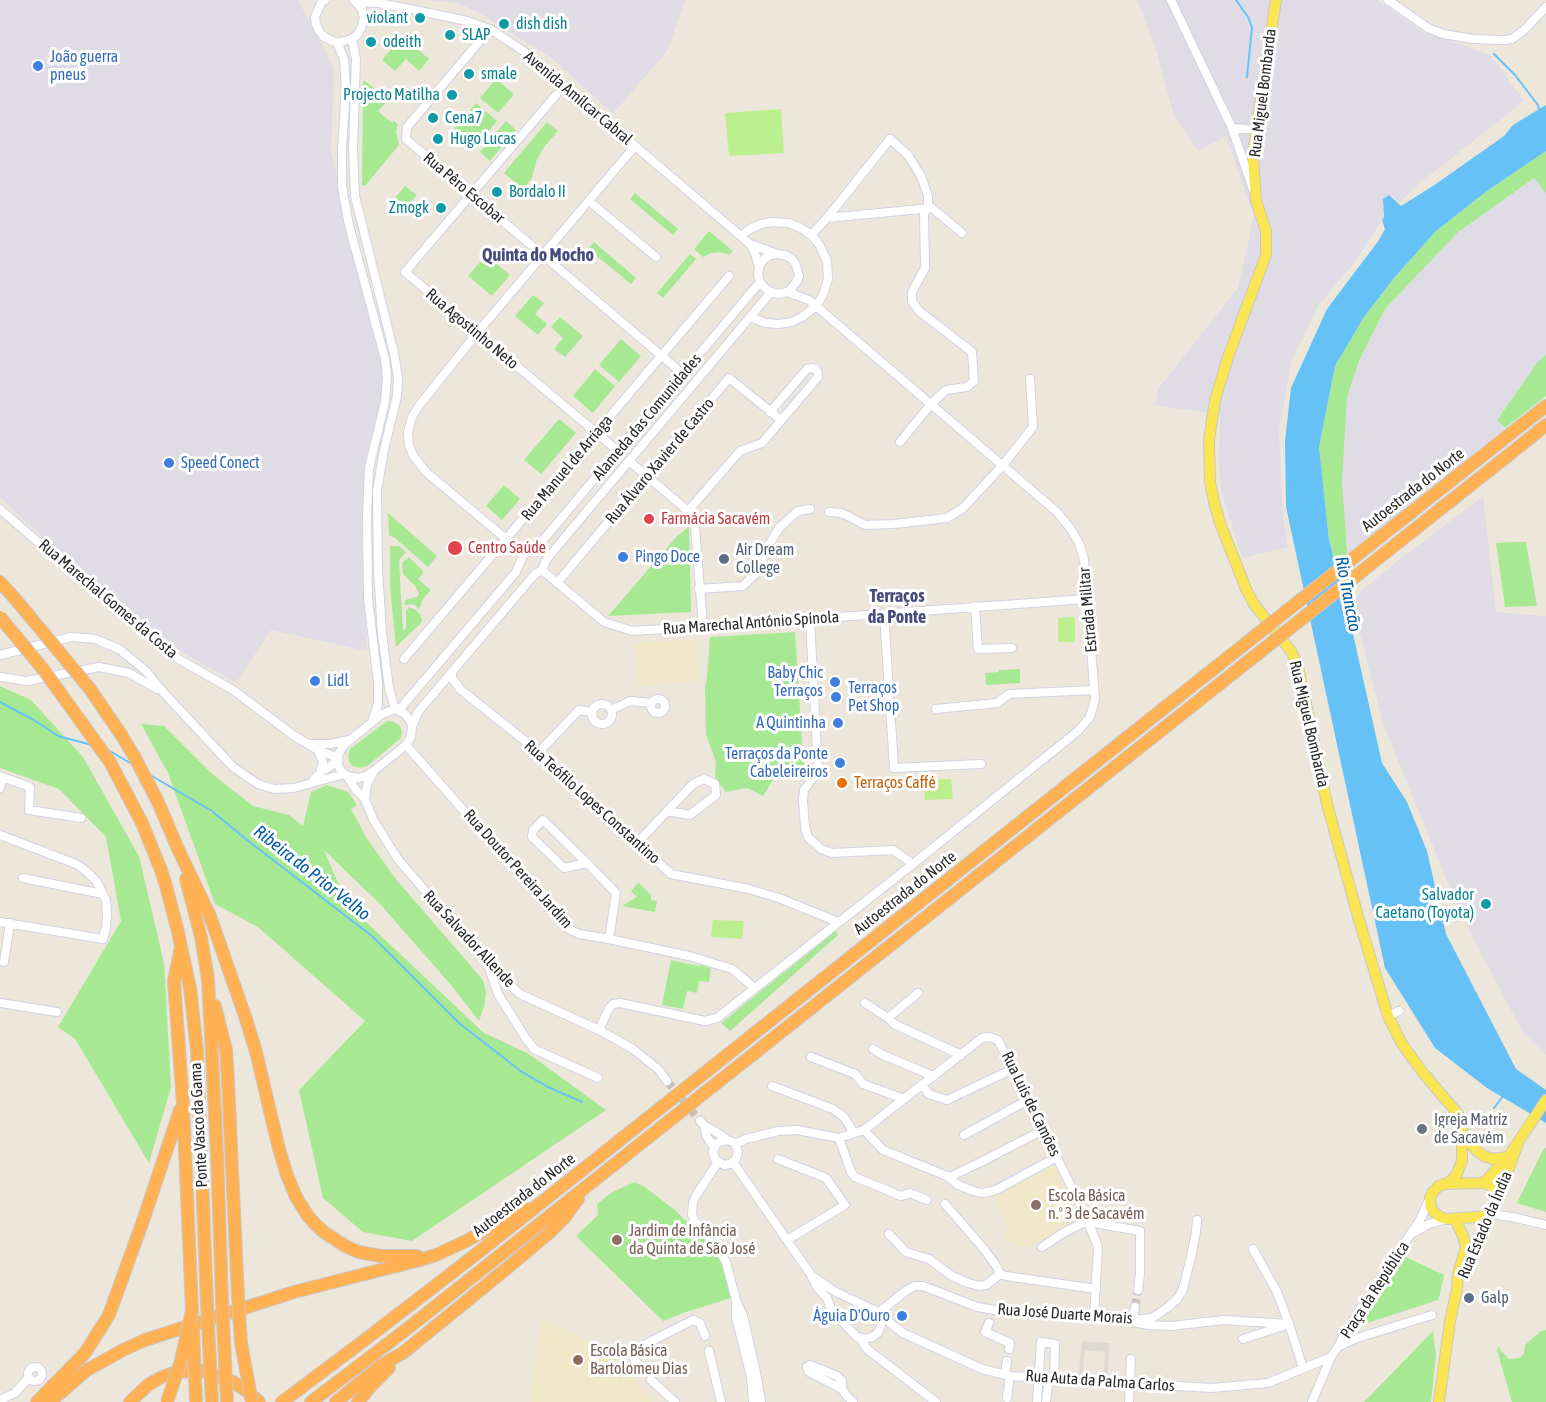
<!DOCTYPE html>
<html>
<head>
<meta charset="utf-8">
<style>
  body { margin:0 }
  canvas { display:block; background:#ede7db }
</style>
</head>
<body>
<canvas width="1546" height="1402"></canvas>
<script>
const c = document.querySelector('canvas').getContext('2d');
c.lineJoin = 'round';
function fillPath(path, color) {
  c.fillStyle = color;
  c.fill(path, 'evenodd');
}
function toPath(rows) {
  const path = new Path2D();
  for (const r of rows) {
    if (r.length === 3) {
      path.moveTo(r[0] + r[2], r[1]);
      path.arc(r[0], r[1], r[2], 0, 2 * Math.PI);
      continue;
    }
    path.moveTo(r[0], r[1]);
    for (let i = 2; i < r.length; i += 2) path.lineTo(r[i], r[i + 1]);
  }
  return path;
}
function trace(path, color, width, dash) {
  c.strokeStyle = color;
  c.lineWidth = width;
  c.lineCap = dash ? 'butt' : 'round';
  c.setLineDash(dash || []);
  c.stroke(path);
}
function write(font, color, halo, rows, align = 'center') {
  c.font = font + ' "Asap Condensed",sans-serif';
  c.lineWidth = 6;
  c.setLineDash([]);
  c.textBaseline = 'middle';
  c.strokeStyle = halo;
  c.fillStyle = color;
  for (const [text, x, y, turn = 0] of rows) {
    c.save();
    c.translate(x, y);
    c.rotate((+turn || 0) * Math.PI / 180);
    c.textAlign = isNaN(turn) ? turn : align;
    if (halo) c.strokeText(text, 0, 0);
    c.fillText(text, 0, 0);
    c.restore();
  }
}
fillPath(toPath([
  [0,0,298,0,334,68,331,152,380,352,383,398,366,455,362,549,367,651,271,630,236,683,158,638,56,551,0,497],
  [430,0,685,0,668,50,613,114,553,59,478,12,459,4],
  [1137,0,1378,0,1420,30,1490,55,1524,101,1420,183,1399,203,1389,195,1383,199,1383,217,1379,225,1353,264,1318,306,1291,362,1279,431,1283,515,1288,547,1242,558,1221,490,1219,463,1220,415,1155,405,1158,389,1238,288,1254,216,1226,136,1198,151,1174,116,1154,43],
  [1535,177,1546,193,1546,355,1537,363,1497,419,1505,428,1347,554,1342,482,1347,397,1359,361,1385,309,1457,233],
  [1483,496,1496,612,1546,616,1546,1055,1522,1031,1460,913,1384,726,1352,604,1361,591,1396,562]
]), '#e0dce5');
fillPath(toPath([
  [696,639,699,681,638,686,635,643],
  [1054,1165,1078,1214,1077,1222,1031,1246,1022,1247,1004,1239,1009,1227,993,1196],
  [541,1318,611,1351,644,1389,653,1402,530,1402]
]), '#f0e8c9');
fillPath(toPath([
  [402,36,429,59,419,71,406,59,395,71,382,60],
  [496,79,514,94,498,113,480,98],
  [363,81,365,81,388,100,378,111,392,123,394,121,398,124,396,131,399,145,365,186,362,185],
  [476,103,497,121,475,148,453,130],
  [506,121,516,130,490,161,480,152],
  [547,122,558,131,544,147,537,159,532,178,523,189,504,173],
  [1546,151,1546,193,1534,178,1457,233,1385,309,1359,361,1347,397,1342,482,1347,551,1347,554,1335,563,1329,540,1319,447,1335,366,1364,317,1394,278,1436,231,1487,191],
  [405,186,417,195,400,215,389,205],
  [635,193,678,229,673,235,630,199],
  [709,231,733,251,729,255,720,252,711,253,703,257,694,249],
  [594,242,636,278,631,284,588,249],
  [690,254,696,259,663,298,657,293],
  [486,255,510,275,492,296,468,276],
  [533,295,544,303,535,314,547,324,538,335,515,316],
  [560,317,583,336,565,357,554,349,563,338,551,327],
  [621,339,641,356,619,382,599,365],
  [1546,355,1546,396,1505,428,1497,420,1537,363],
  [595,369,615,386,593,413,573,396],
  [559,419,576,433,541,474,524,460],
  [504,485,520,499,502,520,486,506],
  [388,513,437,556,428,567,395,538,389,535],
  [689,527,691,612,608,616,678,535],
  [1511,542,1526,542,1537,606,1505,607,1496,543],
  [390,546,399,546,406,552,399,560,403,631,406,627,406,611,409,607,416,610,421,615,422,622,396,647,390,587],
  [409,557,424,572,418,579,431,590,423,599,419,609,414,604,405,605,405,600,417,597,419,593,415,586,403,574,402,563],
  [795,632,804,774,775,777,763,796,747,788,726,792,715,777,716,762,706,735,705,687,707,678,710,637],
  [1020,669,1020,683,986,685,985,673,999,672,999,670],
  [0,686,31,700,83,757,139,856,164,963,171,1087,149,1163,75,1039,58,1027,121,921,106,837,59,789,0,768],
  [387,721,394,722,400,726,402,732,401,738,367,766,360,768,353,766,350,763,348,756,350,749],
  [141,724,164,726,210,772,253,806,289,815,303,826,311,792,327,785,348,792,357,805,351,809,366,837,395,878,483,980,486,993,484,1007,479,1021,451,985,381,905,324,850,347,904,484,1033,529,1054,606,1110,412,1241,363,1232,323,1198,299,1090,365,1021,258,927,215,904,168,773],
  [638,883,639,883,651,895,651,900,657,901,655,912,622,906,637,897,631,891],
  [836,931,838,935,730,1031,721,1023],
  [671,960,698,966,702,965,711,969,709,982,699,981,697,993,687,991,683,1009,662,1005],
  [1544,1148,1546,1148,1546,1212,1517,1203],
  [634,1182,645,1187,676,1211,721,1257,731,1298,683,1313,663,1321,576,1236,598,1215,597,1204,611,1193],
  [1404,1256,1444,1275,1439,1298,1438,1300,1361,1325,1360,1323,1401,1257],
  [1546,1330,1546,1402,1512,1402,1497,1350,1499,1346,1500,1350,1509,1359,1520,1358,1524,1353,1525,1345,1541,1331],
  [1433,1331,1436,1355,1431,1402,1364,1402]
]), '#a7e893');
fillPath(toPath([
  [781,109,784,153,729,156,725,113],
  [1075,617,1075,642,1058,642,1058,618],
  [951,779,953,799,925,800,923,780],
  [713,920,744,921,742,939,711,937]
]), '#bcf08e');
fillPath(toPath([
  [1082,1341,1110,1343,1107,1382,1103,1382,1105,1352,1085,1350,1081,1380,1078,1380]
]), '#dddad2');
fillPath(toPath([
  [1546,105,1546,151,1487,191,1436,231,1394,278,1364,317,1335,366,1319,447,1329,540,1351,625,1382,763,1407,802,1427,851,1446,934,1516,1069,1546,1090,1546,1123,1487,1088,1435,1048,1385,968,1286,507,1285,441,1291,388,1327,309,1379,240,1385,229,1382,220,1384,217,1383,199,1389,195,1401,206,1433,186,1504,136,1513,125]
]), '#66c1f7');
trace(toPath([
  [1236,0,1248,17,1252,27,1247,77],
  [1494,54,1515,75,1538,105,1539,110],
  [0,702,34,720,58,736,92,745],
  [108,750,132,764],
  [150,775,212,811,247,840,372,936,459,1023,522,1072,548,1087,582,1102],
  [1494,1108,1503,1096]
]), '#66c1f7', 2);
trace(toPath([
  [667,1081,700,1121],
  [1135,1307,1138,1290]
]), '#c6c1b8', 8, [8, 4]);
const minor = toPath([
  [325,0,321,3,315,17,316,24,319,31,324,37,337,43,352,39,358,34,362,26,364,18,362,9,354,0],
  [1171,0,1232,128,1253,189],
  [1388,0,1428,28,1443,34,1473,39,1504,40,1512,39,1524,30,1546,7],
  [357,2,379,3,415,10,467,21,490,29,525,52,750,244,755,253,759,267],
  [490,29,407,127,406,139,683,374],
  [352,39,356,59,353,149,355,196,394,353,398,378,397,396,384,450,377,491,378,570,382,633,389,688,395,709],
  [337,43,344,59,346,89,342,150,342,186,344,198,349,225,385,359,387,376,385,402,369,468,367,516,368,598,378,683,378,704,372,722],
  [556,95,405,272,618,451],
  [1232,128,1256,130],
  [589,201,656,257],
  [827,218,932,208,962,233],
  [811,235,827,218,890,139,908,155,921,176,928,196,928,204,924,215,925,268,912,292,912,301,919,311,972,352,974,381,967,387,946,390,931,404,900,442],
  [741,236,748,230,761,224,772,222,789,223,801,228,811,235,819,244,827,261,828,279,823,295,816,306,802,317,792,322,779,324,765,323,751,317],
  [750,244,777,254,785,255,792,259,796,265,799,276,797,281,791,289,787,292,779,294,771,292,765,288,760,282,758,275,759,267,763,260,770,255,777,254],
  [629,461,688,511,695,527,703,626],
  [0,509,62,563,175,657,233,690,293,735,318,750,338,758],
  [688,511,740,451,762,443,818,377,818,373,816,369,812,368,807,369,770,412],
  [829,512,842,513,865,525,894,524,947,518,963,508,1003,465,1033,427,1030,379],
  [524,554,426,472,414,457,409,446,408,432,412,417,418,407,477,333,635,146],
  [542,570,604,622,633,631,810,619,1087,599],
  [557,583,729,378,781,420],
  [699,589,743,586,758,571,768,546,780,527,798,511,810,509],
  [975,606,978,649,1012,648],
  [884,614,894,768,981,764],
  [810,619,818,771,804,790,803,800,805,827,808,837,821,849,832,853,893,850,913,864],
  [0,655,71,637,95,639,119,649,146,671,163,692,233,767,258,784,274,789,294,788,344,774],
  [404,659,729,276],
  [452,672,452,678,461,690,539,752,671,874,749,889,779,898,838,922],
  [0,677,27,681,99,667,129,673,157,689],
  [658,706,7],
  [602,714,10],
  [936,709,997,703,1009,694,1094,690],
  [399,710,516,572,524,554,538,546,760,282],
  [611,710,630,701,652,703],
  [412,727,418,712,529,581,535,574,542,570,545,562,550,555,771,292],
  [310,744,330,744,349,740],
  [406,745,567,928,579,934,609,939,689,956,732,969,750,984,753,989],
  [318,750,323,762,320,773],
  [539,752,579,710,592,712],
  [0,776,2,777,0,788],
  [347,776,358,778,366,776,375,770,406,745,411,737,412,727,411,722,405,714,395,709,382,714,344,745,339,753,338,758,338,765,341,771,347,776,356,790,365,799,373,819,397,858,489,966,520,994,599,1030,633,1049,659,1070,667,1081],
  [2,777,30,787,29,810,81,818],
  [311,783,320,773,338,761],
  [365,799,367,784,374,771],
  [0,835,76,864,85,870,97,882,106,900,107,916,106,927,103,939,0,922],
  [637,843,693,784,704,779,715,784,716,795,690,815,667,811],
  [587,863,564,868,532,837,533,830,543,820,587,863,616,893,609,939],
  [23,878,103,894],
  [4,962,10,923],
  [489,967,498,994,525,1037,534,1049,598,1078],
  [0,1003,57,1012],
  [865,1003,888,1018,894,1024,961,1055],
  [1388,1016,1399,1011],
  [888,1018,918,993],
  [599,1030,609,1008,613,1004,620,1003,705,1021,717,1018,913,864,1078,731,1090,717,1095,699,1084,560,1079,543,1070,528,1057,512,816,306,809,300,787,292],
  [873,1049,883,1055,933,1076],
  [811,1057,855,1074,863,1084,904,1099],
  [922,1085,929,1094,947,1100,1013,1069],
  [772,1086,833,1109,844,1117,854,1133],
  [700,1121,705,1126,718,1133,727,1140,733,1142,737,1148,738,1152,736,1159,730,1164,724,1165,715,1159,713,1152,717,1143,727,1140],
  [705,1126,706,1135,714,1148],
  [864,1130,883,1150,947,1176,958,1185,976,1192,983,1193,996,1190,1057,1157],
  [964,1135,1028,1100],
  [839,1138,851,1172,855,1177,901,1196,910,1193,927,1200],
  [735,1144,746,1139,778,1131,797,1130,839,1138,864,1130,982,1038,990,1037,998,1040,1085,1214,1098,1247,1094,1316],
  [778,1159,826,1178,845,1205,787,1240],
  [718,1162,697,1194,693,1202,692,1215,697,1224,718,1247,726,1262,736,1300,743,1316,757,1378,761,1402],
  [733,1162,811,1275,817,1287,827,1298,832,1311,857,1337,866,1339,872,1337,878,1333,881,1326,881,1320,876,1311,834,1291,811,1275],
  [947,1176,950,1177,981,1162,1043,1130],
  [945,1204,984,1249,997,1267,1000,1274],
  [1490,1214,1512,1217,1546,1225],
  [1413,1233,1429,1224,1447,1219],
  [889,1234,906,1252,929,1259,952,1276,968,1283,979,1286,986,1285,1000,1274,1006,1276,1096,1289],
  [1042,1247,1063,1233,1083,1223,1089,1222,1140,1231,1140,1273,1138,1290],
  [1253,1249,1277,1292,1289,1324,1303,1368],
  [736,1304,736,1317,751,1377,753,1402],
  [878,1313,907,1290,915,1286,923,1286,977,1307,1011,1313,1094,1316,1131,1320,1152,1318,1167,1308,1178,1298,1183,1289,1191,1257,1196,1232,1197,1220],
  [880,1315,903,1333,982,1369,1010,1376,1211,1388,1268,1383,1331,1357,1338,1347,1342,1339,1361,1308,1420,1220,1430,1198],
  [1133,1320,1135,1307],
  [1134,1322,1148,1325,1171,1326,1223,1320,1289,1324],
  [989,1323,985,1332,1010,1343,1009,1349],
  [860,1338,867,1349,936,1402],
  [1243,1339,1283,1326],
  [1338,1347,1357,1338,1432,1315],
  [709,1351,721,1402],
  [35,1374,7],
  [641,1369,633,1357,635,1352,640,1347,693,1320,700,1323,705,1336],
  [1005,1375,1007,1361],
  [651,1380,675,1402],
  [842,1389,842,1381,837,1376,810,1365,807,1367,809,1372,842,1389,846,1395,853,1402],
  [1007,1398,1010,1376],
  [0,1400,15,1393,29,1377],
  [1037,1402,1041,1342,1055,1344,1054,1379],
  [1046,1402,1049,1378],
  [1129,1402,1131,1359],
  [1312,1402,1331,1357]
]);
const major = toPath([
  [1276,0,1256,130,1253,158,1256,200,1266,231,1266,255,1228,357,1215,400,1209,440,1210,481,1214,502,1220,523,1246,589,1254,604,1291,651,1298,666,1327,804,1359,920,1388,1016,1402,1044,1424,1074,1458,1114,1462,1123,1462,1161,1456,1176,1448,1183],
  [1463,1134,1476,1150,1484,1156,1493,1159,1508,1157],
  [1484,1183,1510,1154,1546,1100],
  [1489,1216,1447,1219,1440,1217,1435,1213,1431,1208,1430,1198,1432,1193,1439,1186,1444,1184,1484,1183,1488,1184,1495,1190,1497,1200],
  [1466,1269,1489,1216,1495,1207,1518,1143],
  [1439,1402,1450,1321,1457,1289,1458,1274,1466,1247,1463,1236,1455,1219]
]);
const highway = toPath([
  [1510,434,1546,406],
  [1520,446,1546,425],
  [0,582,17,601],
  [178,849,210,916,246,1019,256,1052,279,1149,287,1175,296,1197,308,1216,315,1224,325,1233,347,1247,359,1252,381,1256,417,1256],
  [186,879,201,937,208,979,217,1153,222,1301],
  [166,886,178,932,181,947,174,981,183,1103,192,1310],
  [182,951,190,988,197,1050,207,1305],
  [215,1006,226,1050,228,1082,238,1296],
  [37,1402,85,1353,109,1315,144,1218,180,1110],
  [50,1402,87,1370,123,1350,145,1340,294,1292,420,1260,436,1255,468,1240,525,1208],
  [130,1402,148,1385,160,1378,173,1373,189,1371,203,1371,233,1382,247,1391,259,1402],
  [282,1402,366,1339,479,1252,1231,655],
  [311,1402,407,1329,1241,667],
  [336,1402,382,1365,404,1352,506,1269,549,1233,565,1217,578,1199],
  [358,1402,371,1386,389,1368]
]);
trace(minor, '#d0d2e4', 10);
trace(major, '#c8c8c8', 12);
trace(highway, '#c8c8c8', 14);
trace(minor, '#fff', 8);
trace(major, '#fae553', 10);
trace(highway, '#ffb154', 12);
const highwayBridge = toPath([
  [17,601,90,689,122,736,134,756,158,802,178,849],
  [0,617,43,669,110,762,142,823,161,870,166,886],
  [1231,655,1510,434],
  [1241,667,1520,446],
  [238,1296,241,1343,252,1402],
  [222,1301,227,1402],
  [207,1305,212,1402],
  [193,1329,196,1402],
  [167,1402,181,1361,192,1310]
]);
trace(highwayBridge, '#c8c8c8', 14, []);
trace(highwayBridge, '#ffb154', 12);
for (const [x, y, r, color] of [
  [420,18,6,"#0f9aa8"],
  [504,24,6,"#0f9aa8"],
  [450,35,6,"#0f9aa8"],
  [371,42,6,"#0f9aa8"],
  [38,66,6,"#3f7fe0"],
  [469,74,6,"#0f9aa8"],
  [452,95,6,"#0f9aa8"],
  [433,118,6,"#0f9aa8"],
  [438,139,6,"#0f9aa8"],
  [497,192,6,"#0f9aa8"],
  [441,208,6,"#0f9aa8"],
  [169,463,6,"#3f7fe0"],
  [649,519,6,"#e0444e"],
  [455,548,8,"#e0444e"],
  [623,557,6,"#3f7fe0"],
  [724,559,6,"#5c6f8a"],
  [315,681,6,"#3f7fe0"],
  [835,682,6,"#3f7fe0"],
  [836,697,6,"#3f7fe0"],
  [838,723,6,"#3f7fe0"],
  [840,763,6,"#3f7fe0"],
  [842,783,6,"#e8710a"],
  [1486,904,6,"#0f9aa8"],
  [1422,1129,6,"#6b7280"],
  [1036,1205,6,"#8d6e63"],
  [617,1240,6,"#8d6e63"],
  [1469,1298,6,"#5c6f8a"],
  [902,1316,6,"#3f7fe0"],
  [578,1360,6,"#8d6e63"]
]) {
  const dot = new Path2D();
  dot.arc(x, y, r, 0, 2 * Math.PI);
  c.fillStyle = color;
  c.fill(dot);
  trace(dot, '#fff', 2);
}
write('16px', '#0d838f', '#fff', [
  ["violant",408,18,"right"],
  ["dish dish",516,24],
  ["SLAP",462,35],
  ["odeith",383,42],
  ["smale",481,74],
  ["Projecto Matilha",440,95,"right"],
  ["Cena7",445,118],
  ["Hugo Lucas",450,139],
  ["Bordalo II",509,192],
  ["Zmogk",429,208,"right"],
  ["Salvador",1474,895,"right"],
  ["Caetano (Toyota)",1474,913,"right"]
], 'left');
write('16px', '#366cbe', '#fff', [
  ["João guerra",50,57],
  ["pneus",50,75],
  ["Speed Conect",181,463],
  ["Pingo Doce",635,557],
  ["Baby Chic",823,673,"right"],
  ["Terraços",823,691,"right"],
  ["Lidl",327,681],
  ["Terraços",848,688],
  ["Pet Shop",848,706],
  ["A Quintinha",826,723,"right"],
  ["Terraços da Ponte",828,754,"right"],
  ["Cabeleireiros",828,772,"right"],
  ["Águia D'Ouro",890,1316,"right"]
], 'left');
write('16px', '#2a2a2a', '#fff', [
  ["Rua Miguel Bombarda",1263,93,-83],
  ["Avenida Amílcar Cabral",578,98,40],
  ["Rua Pêro Escobar",464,188,40],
  ["Rua Agostinho Neto",472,329,40],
  ["Alameda das Comunidades",647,417,-50],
  ["Rua Álvaro Xavier de Castro",660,461,-50],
  ["Rua Manuel de Arriaga",567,468,-50],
  ["Autoestrada do Norte",1413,490,-38],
  ["Rua Marechal Gomes da Costa",108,599,40],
  ["Estrada Militar",1088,610,-95],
  ["Rua Marechal António Spínola",751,623,-4],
  ["Rua Miguel Bombarda",1309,724,77],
  ["Rua Teófilo Lopes Constantino",592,802,42],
  ["Rua Doutor Pereira Jardim",518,869,48],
  ["Autoestrada do Norte",905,893,-38],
  ["Rua Salvador Allende",469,939,47],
  ["Rua Luís de Camões",1031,1104,64],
  ["Ponte Vasco da Gama",199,1125,-93],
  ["Autoestrada do Norte",524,1195,-38],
  ["Rua Estado da Índia",1485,1225,-67],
  ["Praça da República",1375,1290,-57],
  ["Rua José Duarte Morais",1065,1314,4],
  ["Rua Auta da Palma Carlos",1100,1381,4]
]);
write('16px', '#be3a42', '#fff', [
  ["Farmácia Sacavém",661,519],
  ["Centro Saúde",468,548]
], 'left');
write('16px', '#4e5e75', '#fff', [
  ["Air Dream",736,550],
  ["College",736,568],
  ["Galp",1481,1298]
], 'left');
write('16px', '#c56008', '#fff', [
  ["Terraços Caffé",854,783]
], 'left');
write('16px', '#5b616d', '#fff', [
  ["Igreja Matriz",1434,1120],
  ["de Sacavém",1434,1138]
], 'left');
write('16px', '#785e54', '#fff', [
  ["Escola Básica",1048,1196],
  ["n.º 3 de Sacavém",1048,1214],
  ["Jardim de Infância",629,1231],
  ["da Quinta de São José",629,1249],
  ["Escola Básica",590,1351],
  ["Bartolomeu Dias",590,1369]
], 'left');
write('bold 18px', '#474b7e', '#fff', [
  ["Quinta do Mocho",538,255],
  ["Terraços",897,596],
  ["da Ponte",897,617]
]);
write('italic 18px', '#045ca4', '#fff', [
  ["Rio Trancão",1348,594,79],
  ["Ribeira do Prior Velho",312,873,38]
]);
</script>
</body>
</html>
